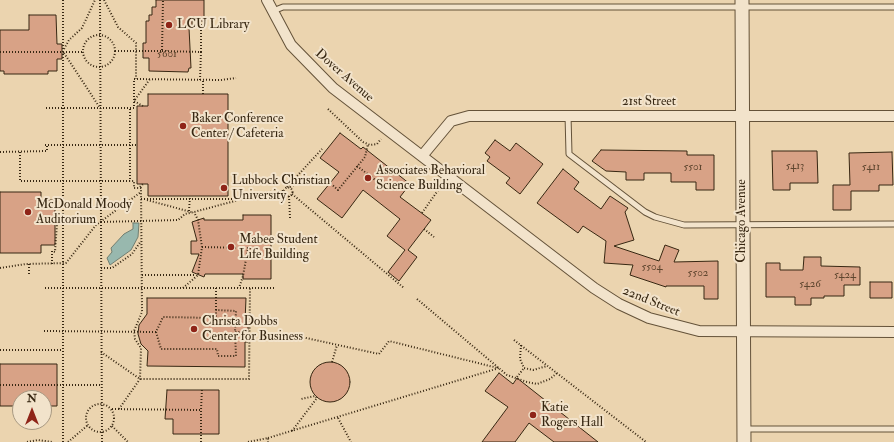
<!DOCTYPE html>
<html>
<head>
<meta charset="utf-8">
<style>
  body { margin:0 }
  #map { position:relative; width:894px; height:442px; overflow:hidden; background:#ebd4af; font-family:"IM FELL Double Pica",serif }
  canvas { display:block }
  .north { position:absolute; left:12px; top:390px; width:40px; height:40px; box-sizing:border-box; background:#f2e3cb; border:1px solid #a79881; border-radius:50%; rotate:0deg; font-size:11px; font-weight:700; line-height:16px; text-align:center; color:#372712 }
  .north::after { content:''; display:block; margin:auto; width:14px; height:18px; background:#8f2418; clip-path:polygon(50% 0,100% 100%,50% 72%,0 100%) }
</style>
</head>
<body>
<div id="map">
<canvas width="894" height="442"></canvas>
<div class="north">N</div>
</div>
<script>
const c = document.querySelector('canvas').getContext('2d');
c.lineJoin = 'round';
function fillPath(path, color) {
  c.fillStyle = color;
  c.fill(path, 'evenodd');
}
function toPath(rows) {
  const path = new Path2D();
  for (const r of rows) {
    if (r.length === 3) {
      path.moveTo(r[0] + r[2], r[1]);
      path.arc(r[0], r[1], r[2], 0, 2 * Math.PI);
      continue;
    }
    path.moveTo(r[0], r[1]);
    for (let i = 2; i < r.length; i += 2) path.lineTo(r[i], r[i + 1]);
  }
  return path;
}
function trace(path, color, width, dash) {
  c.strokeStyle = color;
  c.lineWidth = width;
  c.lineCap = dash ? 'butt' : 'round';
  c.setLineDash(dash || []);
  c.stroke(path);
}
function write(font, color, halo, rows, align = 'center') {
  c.font = font + ' "IM FELL Double Pica",serif';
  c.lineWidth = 4;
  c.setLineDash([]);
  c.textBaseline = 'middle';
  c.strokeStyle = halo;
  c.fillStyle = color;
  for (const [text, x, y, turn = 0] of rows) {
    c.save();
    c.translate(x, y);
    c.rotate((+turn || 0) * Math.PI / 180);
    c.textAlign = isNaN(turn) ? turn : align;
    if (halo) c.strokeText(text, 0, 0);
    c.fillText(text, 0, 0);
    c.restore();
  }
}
const water = toPath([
  [133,223,139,223,138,237,131,250,110,265,107,258,112,252,111,248,124,234,133,229,133,223]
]);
fillPath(water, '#98b8ae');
trace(water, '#717e70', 1);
const building = toPath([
  [156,0,204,0,204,21,192,21,192,28,189,28,191,68,189,68,188,72,149,71,149,58,143,58,143,43,146,43,146,21,149,21,149,15,152,15,152,7,156,7,156,0],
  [29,15,56,15,57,44,62,44,62,59,57,59,57,71,48,71,48,74,4,74,4,71,0,71,0,30,29,30,29,15],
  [148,94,228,94,228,196,148,196,148,184,137,184,137,106,148,106,148,94],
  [340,133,361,149,363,147,410,184,400,197,431,220,408,250,417,257,399,281,388,272,405,250,387,236,400,219,363,190,342,218,317,199,339,172,320,158,340,133],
  [495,140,510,151,516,143,543,164,520,194,506,183,510,178,487,161,490,157,485,153,495,140],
  [601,150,687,151,687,155,714,155,714,190,696,190,696,182,671,182,671,173,644,173,644,180,626,180,626,172,606,171,592,161,601,150],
  [772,151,817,151,818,183,790,183,790,190,773,190,772,151],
  [892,152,893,185,879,185,879,191,851,191,851,210,833,210,833,185,850,185,849,153,892,152],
  [563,169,579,182,574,189,601,209,610,196,628,208,625,212,634,240,614,246,659,261,665,245,679,250,674,262,718,261,718,299,704,299,704,286,666,286,666,287,630,275,633,265,604,263,606,241,583,226,578,233,537,203,563,169],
  [0,192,41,192,41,200,55,200,55,245,41,245,41,253,0,253,0,192],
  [243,215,271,215,271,279,243,279,243,274,205,274,204,277,192,272,199,254,191,254,191,241,197,241,192,222,204,218,204,220,243,220,243,215],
  [804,257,821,257,821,266,860,267,860,285,844,285,844,296,824,296,824,298,811,298,811,305,795,305,795,297,766,297,766,263,780,263,780,270,803,270,804,257],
  [870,282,892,282,892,298,870,298,870,282],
  [147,298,246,298,245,322,248,322,248,342,245,342,245,367,147,366,148,351,141,344,138,334,139,325,147,314,147,298],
  [330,382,20],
  [0,364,57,364,57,406,44,406,44,398,20,398,20,406,0,406,0,364],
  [499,373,513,384,517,378,598,442,554,442,529,423,515,442,482,442,508,407,485,391,499,373],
  [167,390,219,390,219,434,173,434,173,419,165,419,167,390]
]);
fillPath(building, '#d8a286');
trace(building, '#372712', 1);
const service = toPath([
  [273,11,283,7,894,7],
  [568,115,569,154,645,212,655,217,684,225,894,224],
  [745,429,894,429]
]);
const minor = toPath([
  [267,0,291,45,333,88,594,288,619,304,649,318,699,331,894,332],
  [422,156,451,121,469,116,894,116]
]);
const tertiary = toPath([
  [742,0,744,442]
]);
trace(service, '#645239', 7);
trace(minor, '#645239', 12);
trace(tertiary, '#645239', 15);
trace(toPath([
  [100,0,102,442],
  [104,0,118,27,136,43,136,79],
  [99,51,16],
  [64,49,69,40,82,28,95,0],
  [115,51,162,51,163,0],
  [162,51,201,52,201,24],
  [0,52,83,52],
  [64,53,100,108],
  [200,80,201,52],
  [203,94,203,80],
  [143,106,134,101,150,79],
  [46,108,134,108,134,79,221,80,236,78],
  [328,109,363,142,370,145,377,144,381,139],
  [45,145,130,145,130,109],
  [0,152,47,151,47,145],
  [20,152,20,181,130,181,130,145,137,145],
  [357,166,378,182],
  [140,187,143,184],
  [287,187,322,149],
  [290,187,294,185,329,182,338,190,365,157,368,144],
  [288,192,4.5],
  [292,194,404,288],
  [289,196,290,218],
  [141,199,236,199],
  [147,200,191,212],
  [189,211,190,196],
  [422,213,441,186],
  [101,222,178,220,185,214,194,212,268,192,283,191],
  [55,224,63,223],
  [424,229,434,237],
  [202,247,248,248,243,276,239,288],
  [29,264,29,276],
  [52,264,52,251,55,252,57,224],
  [0,268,26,264,66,263,96,225,141,192],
  [101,268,112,268,132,254,141,241],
  [142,275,196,275],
  [45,288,275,288],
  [183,288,198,275,202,247,198,220,194,212],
  [216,288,216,310],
  [417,299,507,375,527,382,537,384,550,379,557,373],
  [44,331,156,332,163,317,216,318,216,310,236,311,235,332,250,332],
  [156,332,161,349,217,349,218,356,236,356,235,332],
  [297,336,379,354,389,341,498,368],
  [514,340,646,442],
  [521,345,520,359,524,368,533,370,547,366],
  [0,350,63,350],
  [101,352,140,379,249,379,250,288],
  [332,362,337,345],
  [517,377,524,368],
  [0,385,102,385],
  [100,418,14],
  [112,409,201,410,202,388],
  [119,409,140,379,141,348,135,339,134,331,142,312,141,188,134,188,134,181,130,181],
  [338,418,351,442],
  [112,426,128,442],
  [292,431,317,398,315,396,301,399],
  [268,438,499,368],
  [27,442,38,440,52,442],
  [63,442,63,0],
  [68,442,88,425],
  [201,442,201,410],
  [248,442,268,438,268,442]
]), '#372712', 2, [1, 2]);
trace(service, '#f2e3cb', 5);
trace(minor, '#f2e3cb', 10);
trace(tertiary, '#f2e3cb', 13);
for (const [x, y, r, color] of [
  [169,25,4,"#8f2418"],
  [183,126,4,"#8f2418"],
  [368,178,4,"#8f2418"],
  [224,188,4,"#8f2418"],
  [28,212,4,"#8f2418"],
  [231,247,4,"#8f2418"],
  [194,329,4,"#8f2418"],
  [533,415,4,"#8f2418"]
]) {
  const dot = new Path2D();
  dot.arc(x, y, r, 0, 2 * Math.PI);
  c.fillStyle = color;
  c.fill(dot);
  trace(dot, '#f2e3cb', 1.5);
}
write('11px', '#5f462f', null, [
  ["5601",167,55],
  ["5413",795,167],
  ["5501",693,168],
  ["5411",871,168],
  ["5504",652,268],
  ["5502",698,274],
  ["5424",845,276],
  ["5426",810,285]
]);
write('13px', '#372712', '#f2e3cb', [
  ["LCU Library",177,25],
  ["Baker Conference",191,119],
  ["Center / Cafeteria",191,134],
  ["Associates Behavioral",376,171],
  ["Science Building",376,186],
  ["Lubbock Christian",232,181],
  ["University",232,196],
  ["McDonald Moody",36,205],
  ["Auditorium",36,220],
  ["Mabee Student",239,240],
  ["Life Building",239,255],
  ["Christa Dobbs",202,322],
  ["Center for Business",202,337],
  ["Katie",541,408],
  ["Rogers Hall",541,423]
], 'left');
write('13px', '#372712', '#f2e3cb', [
  ["Dover Avenue",344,76,41],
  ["21st Street",649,102],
  ["Chicago Avenue",742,221,-90],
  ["22nd Street",651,302,22]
]);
</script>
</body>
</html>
